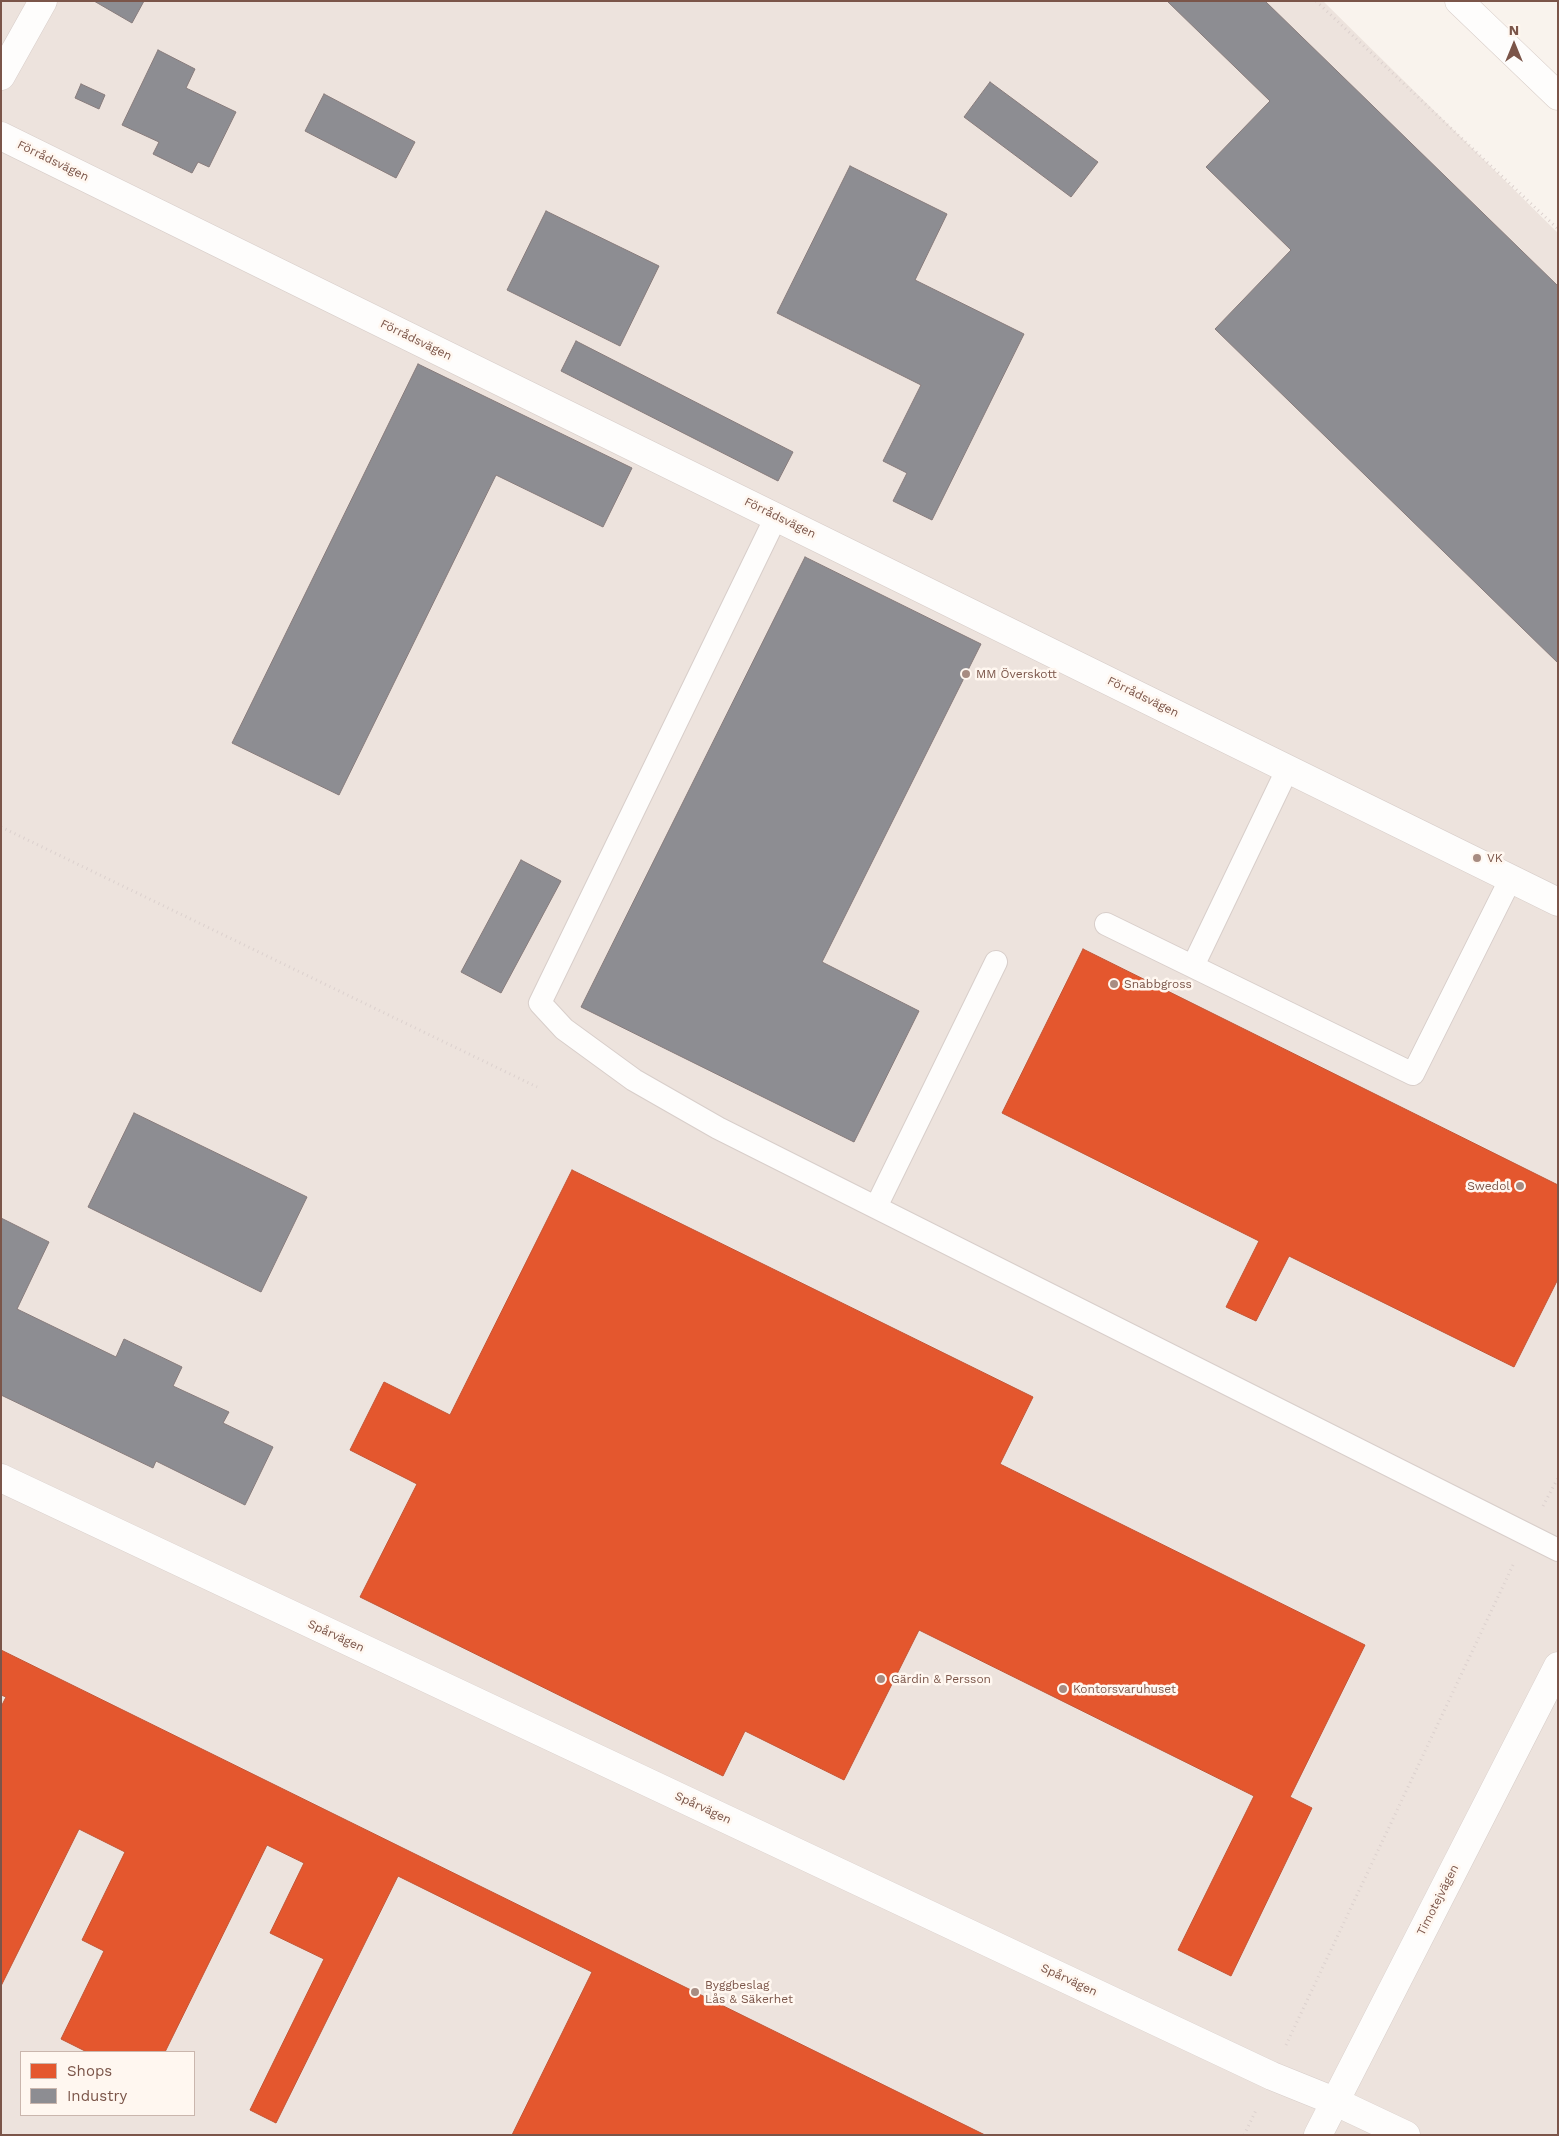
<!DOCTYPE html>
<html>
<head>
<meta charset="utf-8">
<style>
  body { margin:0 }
  #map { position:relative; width:1559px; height:2136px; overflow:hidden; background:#f9f3ed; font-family:"Work Sans",sans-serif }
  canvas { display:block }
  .frame { position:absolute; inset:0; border:2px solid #7b5549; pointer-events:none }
  .legend { position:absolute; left:20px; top:2051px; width:175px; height:65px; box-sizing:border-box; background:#fff7f0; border:1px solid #cab6ad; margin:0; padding:6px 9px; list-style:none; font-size:15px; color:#7b5549 }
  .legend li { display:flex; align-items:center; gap:10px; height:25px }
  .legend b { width:25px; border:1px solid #cab6ad }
  .north { position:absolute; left:1489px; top:20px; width:50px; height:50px; -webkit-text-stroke:4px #fff7f0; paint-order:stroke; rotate:0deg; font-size:14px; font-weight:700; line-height:20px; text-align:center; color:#7b5549 }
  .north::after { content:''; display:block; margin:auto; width:18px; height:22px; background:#7b5549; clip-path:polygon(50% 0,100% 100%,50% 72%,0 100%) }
</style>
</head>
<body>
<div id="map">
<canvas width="1559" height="2136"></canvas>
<div class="frame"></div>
<ul class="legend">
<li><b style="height:14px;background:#e4572e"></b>Shops</li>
<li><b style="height:14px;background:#8d8d92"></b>Industry</li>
</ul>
<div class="north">N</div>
</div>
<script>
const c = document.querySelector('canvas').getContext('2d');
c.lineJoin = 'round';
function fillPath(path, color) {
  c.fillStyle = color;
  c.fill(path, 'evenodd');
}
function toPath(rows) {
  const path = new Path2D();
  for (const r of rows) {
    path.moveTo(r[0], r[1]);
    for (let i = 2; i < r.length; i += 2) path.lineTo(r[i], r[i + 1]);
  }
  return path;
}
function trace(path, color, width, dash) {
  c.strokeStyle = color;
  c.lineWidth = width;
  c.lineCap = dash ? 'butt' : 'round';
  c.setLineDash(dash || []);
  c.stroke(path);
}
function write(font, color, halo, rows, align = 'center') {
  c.font = font + ' "Work Sans",sans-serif';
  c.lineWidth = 5;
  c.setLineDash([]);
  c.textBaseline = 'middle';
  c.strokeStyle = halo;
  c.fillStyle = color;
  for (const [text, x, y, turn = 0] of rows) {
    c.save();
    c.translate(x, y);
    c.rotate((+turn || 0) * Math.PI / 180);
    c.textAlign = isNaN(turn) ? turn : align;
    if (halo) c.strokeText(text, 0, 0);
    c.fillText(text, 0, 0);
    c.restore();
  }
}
fillPath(toPath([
  [1,1,1323,1,1558,233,1558,2135,1,2135],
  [21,2052,194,2052,194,2115,21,2115]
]), '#ede3dd');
const shops = toPath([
  [1083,949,1558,1185,1558,1279,1514,1367,1289,1256,1256,1321,1226,1307,1259,1241,1002,1113,1083,949],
  [572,1170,1033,1397,1000,1464,1365,1645,1290,1797,1312,1808,1231,1976,1178,1950,1254,1796,919,1630,844,1780,745,1731,723,1776,360,1597,417,1484,350,1450,384,1382,450,1415,572,1170],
  [1,1650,695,1992,985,2135,512,2135,592,1972,398,1876,276,2123,250,2110,324,1959,270,1933,304,1863,267,1845,165,2052,87,2052,61,2039,104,1951,82,1940,125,1852,79,1829,1,1986,1,1707,6,1697,1,1695,1,1650]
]);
fillPath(shops, '#e4572e');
trace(shops, '#c45636', 1);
const industry = toPath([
  [94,1,144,1,132,23,94,1],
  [1167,1,1265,1,1558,286,1558,663,1215,329,1291,250,1206,167,1270,101,1167,1],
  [158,50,195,69,186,88,236,112,209,167,198,162,192,173,153,154,159,142,122,125,158,50],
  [990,82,1098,162,1071,197,964,117,990,82],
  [81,84,105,95,99,109,75,98,81,84],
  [324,94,415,142,396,178,305,131,324,94],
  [850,166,947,214,915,280,1024,334,932,520,893,501,907,473,883,461,921,385,777,313,850,166],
  [546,211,659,266,620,346,507,290,546,211],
  [576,341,793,452,778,481,561,371,576,341],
  [418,364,632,468,603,527,496,475,339,795,232,743,418,364],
  [805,557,981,644,822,962,919,1011,854,1142,581,1007,805,557],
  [521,860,561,881,501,993,461,972,521,860],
  [134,1113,307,1197,261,1292,88,1207,134,1113],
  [1,1218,49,1242,17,1309,116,1357,124,1339,182,1367,173,1386,229,1412,223,1423,273,1447,245,1505,156,1461,153,1468,1,1395,1,1218]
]);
fillPath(industry, '#8d8d92');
trace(industry, '#887c7c', 1);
const service = toPath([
  [776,517,540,1003,564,1029,634,1080,718,1128,1558,1550],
  [1106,924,1413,1074,1511,878],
  [1193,966,1288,768],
  [876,1207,996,962]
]);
const minor = toPath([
  [1,76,43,1],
  [1,136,1558,902],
  [1,1478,1272,2076,1334,2101,1406,2135]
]);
const tertiary = toPath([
  [1318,2135,1558,1666]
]);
const secondary = toPath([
  [1459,1,1558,96]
]);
trace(service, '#d8ceca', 24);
trace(minor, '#d8ceca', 29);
trace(tertiary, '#d8ceca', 29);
trace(secondary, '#d9cec9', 29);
trace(toPath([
  [1316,1,1558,229],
  [1,827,537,1087],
  [1543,1506,1558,1478],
  [1286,2045,1514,1563],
  [1244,2135,1257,2108]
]), '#dcd1ce', 3, [1, 4]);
trace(service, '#fefdfc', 22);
trace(minor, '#fefdfc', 28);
trace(tertiary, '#fefdfc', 28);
trace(secondary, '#fefdfc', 28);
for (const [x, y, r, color] of [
  [966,674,5,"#a78c82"],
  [1477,858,5,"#a78c82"],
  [1114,984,5,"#a78c82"],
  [1520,1186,5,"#a78c82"],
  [881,1679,5,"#a78c82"],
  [1063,1689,5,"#a78c82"],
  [695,1992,5,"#a78c82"]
]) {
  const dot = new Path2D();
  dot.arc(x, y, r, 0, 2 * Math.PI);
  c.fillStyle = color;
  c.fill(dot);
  trace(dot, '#fff7f0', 2);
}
write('12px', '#7b5549', '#fff7f0', [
  ["Förrådsvägen",53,161,26],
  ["Förrådsvägen",416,340,26],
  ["Förrådsvägen",780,518,26],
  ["Förrådsvägen",1143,697,26],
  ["Spårvägen",336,1636,25],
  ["Spårvägen",703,1808,25],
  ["Timotejvägen",1438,1900,-63],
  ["Spårvägen",1069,1980,25]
]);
write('12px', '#7b5549', '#fff7f0', [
  ["MM Överskott",976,674],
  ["VK",1487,858],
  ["Snabbgross",1124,984],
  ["Swedol",1510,1186,"right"],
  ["Gärdin & Persson",891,1679],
  ["Kontorsvaruhuset",1073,1689],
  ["Byggbeslag",705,1985],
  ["Lås & Säkerhet",705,1999]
], 'left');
</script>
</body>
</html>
